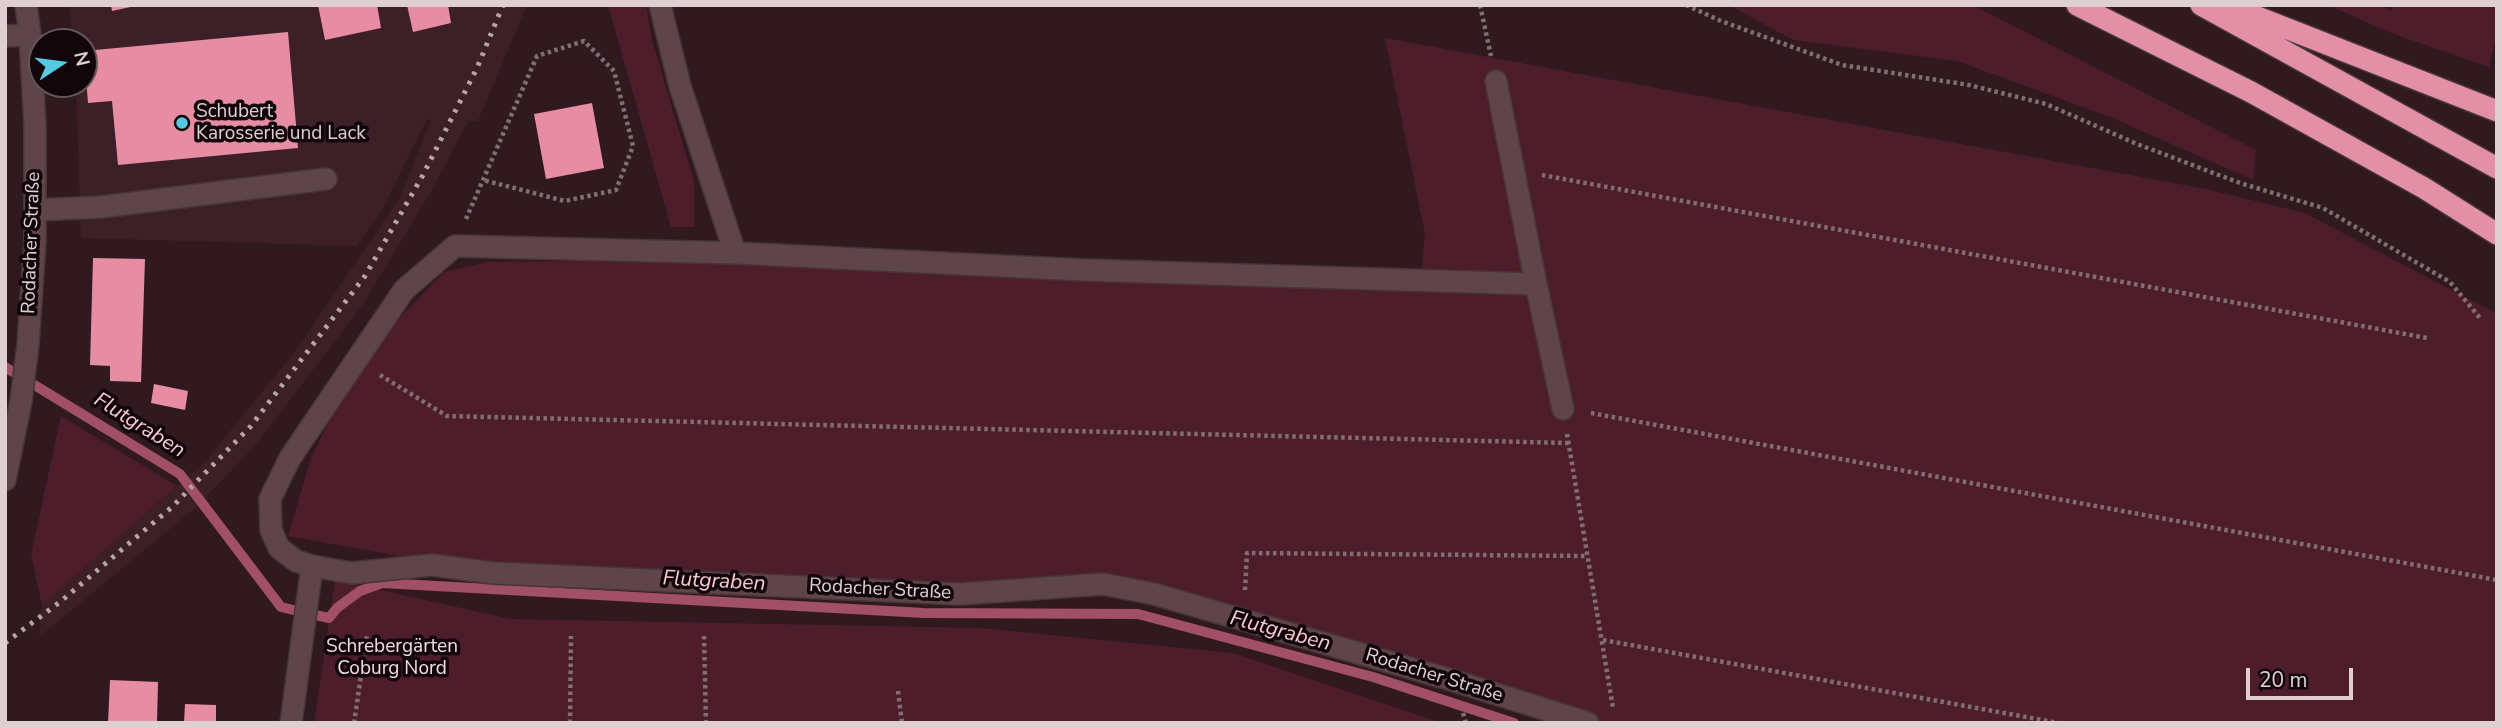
<!DOCTYPE html>
<html>
<head>
<meta charset="utf-8">
<style>
  body { margin:0 }
  #map { position:relative; width:2502px; height:728px; overflow:hidden; background:#30191f; font-family:"Nunito Sans",sans-serif }
  canvas { display:block }
  .frame { position:absolute; inset:0; border:7px solid #e0cfd2; pointer-events:none }
  .north { position:absolute; left:28px; top:28px; width:70px; height:70px; box-sizing:border-box; background:#11070a; border:2px solid #64575a; border-radius:50%; rotate:77deg; font-size:19px; font-weight:700; line-height:28px; text-align:center; color:#e0cfd2 }
  .north::after { content:''; display:block; margin:auto; width:24px; height:32px; background:#56c9e1; clip-path:polygon(50% 0,100% 100%,50% 72%,0 100%) }
  .scale { position:absolute; left:2246px; top:668px; width:107px; height:32px; box-sizing:border-box; border:4px solid #e0cfd2; border-top:0; padding-left:9px; font-size:21px; line-height:24px; white-space:nowrap; color:#e0cfd2; -webkit-text-stroke:5px #11070a; paint-order:stroke }
</style>
</head>
<body>
<div id="map">
<canvas width="2502" height="728"></canvas>
<div class="frame"></div>
<div class="north">N</div>
<div class="scale">20 m</div>
</div>
<script>
const c = document.querySelector('canvas').getContext('2d');
c.lineJoin = 'round';
function fillPath(path, color) {
  c.fillStyle = color;
  c.fill(path, 'evenodd');
}
function toPath(rows) {
  const path = new Path2D();
  for (const r of rows) {
    path.moveTo(r[0], r[1]);
    for (let i = 2; i < r.length; i += 2) path.lineTo(r[i], r[i + 1]);
  }
  return path;
}
function trace(path, color, width, dash) {
  c.strokeStyle = color;
  c.lineWidth = width;
  c.lineCap = dash ? 'butt' : 'round';
  c.setLineDash(dash || []);
  c.stroke(path);
}
function write(font, color, halo, rows, align = 'center') {
  c.font = font + ' "Nunito Sans",sans-serif';
  c.lineWidth = 7;
  c.setLineDash([]);
  c.textBaseline = 'middle';
  c.strokeStyle = halo;
  c.fillStyle = color;
  for (const [text, x, y, turn = 0] of rows) {
    c.save();
    c.translate(x, y);
    c.rotate((+turn || 0) * Math.PI / 180);
    c.textAlign = isNaN(turn) ? turn : align;
    if (halo) c.strokeText(text, 0, 0);
    c.fillText(text, 0, 0);
    c.restore();
  }
}
fillPath(toPath([
  [69,5,527,5,478,121,468,121,431,192,362,306,254,447,193,510,39,637,42,605,205,462,296,350,399,199,431,120,427,119,382,210,357,246,81,238,76,84,84,84,84,42,73,42]
]), '#3d2027');
fillPath(toPath([
  [608,5,646,5,652,40,694,182,694,227,671,227],
  [1729,5,1973,5,2256,150,2253,180,2110,117,1957,61,1793,40],
  [2328,5,2379,5,2392,11,2394,5,2497,5,2497,32,2489,67,2391,33],
  [1385,38,2206,189,2305,213,2497,314,2497,723,1588,723,1154,594,960,594,493,573,288,536,311,458,358,361,444,272,488,262,737,260,1420,286,1425,234],
  [61,416,177,486,42,605,31,555],
  [335,580,511,619,981,628,1233,653,1442,723,314,723]
]), '#4e1d2c');
trace(toPath([
  [5,367,180,474,281,607,306,613,329,618,337,608,360,591,382,583,924,613,1138,614,1373,677,1514,723]
]), '#a25068', 10);
fillPath(toPath([
  [111,5,135,5,135,6,112,11],
  [318,5,377,5,381,28,325,40],
  [407,5,448,5,451,23,413,32],
  [288,32,298,148,118,165,112,101,88,103,84,51],
  [592,103,604,168,546,179,534,114],
  [93,258,145,259,141,382,110,381,110,366,90,365],
  [154,384,188,391,185,410,151,403],
  [110,680,158,682,157,723,108,723],
  [185,704,216,705,216,723,184,723]
]), '#e68da4');
const minor = toPath([
  [660,5,680,86,735,253],
  [5,36,30,35],
  [1496,81,1536,284],
  [35,210,101,207,326,179],
  [5,480,21,401,28,345,35,241,35,126,30,35,26,5],
  [312,566,296,561,279,548,271,530,270,499,290,458,404,290,455,246,735,253,1083,270,1536,284,1563,409],
  [291,723,312,566,352,573,432,565,493,573,960,594,1103,584,1154,594,1455,681,1588,723]
]);
const highway = toPath([
  [2077,5,2251,92,2424,188,2497,234],
  [2201,5,2497,168],
  [2227,5,2497,111]
]);
trace(minor, '#473539', 24);
trace(highway, '#473539', 24);
trace(toPath([
  [1480,5,1491,56],
  [1686,5,1721,21,1842,65,1969,85,2046,104,2137,144,2240,183,2323,208,2450,282,2480,318],
  [1542,175,2427,338],
  [466,219,483,180,537,56,584,41,614,71,633,146,616,190,565,201,483,180],
  [380,375,447,416,1569,443],
  [1591,413,2497,580],
  [1567,434,1613,708],
  [1245,590,1247,553,1587,556],
  [704,636,706,723],
  [1603,640,2059,723],
  [898,691,902,723],
  [1463,713,1466,723],
  [354,723,367,635],
  [570,723,571,636]
]), '#826e72', 4.5, [3.5, 3.5]);
trace(minor, '#5f444a', 21);
trace(highway, '#e38fa5', 21);
trace(toPath([
  [5,643,60,602,172,507,251,426,365,276,423,175,477,68,503,5]
]), '#b7a5a8', 5, [3.5, 7]);
for (const [x, y, r, color] of [
  [182,123,7,"#56c9e1"]
]) {
  const dot = new Path2D();
  dot.arc(x, y, r, 0, 2 * Math.PI);
  c.fillStyle = color;
  c.fill(dot);
  trace(dot, '#11070a', 2.5);
}
write('19px', '#e0cfd2', '#11070a', [
  ["Schubert",196,112],
  ["Karosserie und Lack",196,134]
], 'left');
write('19px', '#e0cfd2', '#11070a', [
  ["Rodacher Straße",32,243,-88],
  ["Rodacher Straße",880,590,3],
  ["Rodacher Straße",1434,676,17]
]);
write('19px', '#f3dbe0', '#11070a', [
  ["Schrebergärten",392,647],
  ["Coburg Nord",392,669]
]);
write('italic 21px', '#f9c9d4', '#11070a', [
  ["Flutgraben",139,426,32],
  ["Flutgraben",714,582,3],
  ["Flutgraben",1280,632,15]
]);
</script>
</body>
</html>
